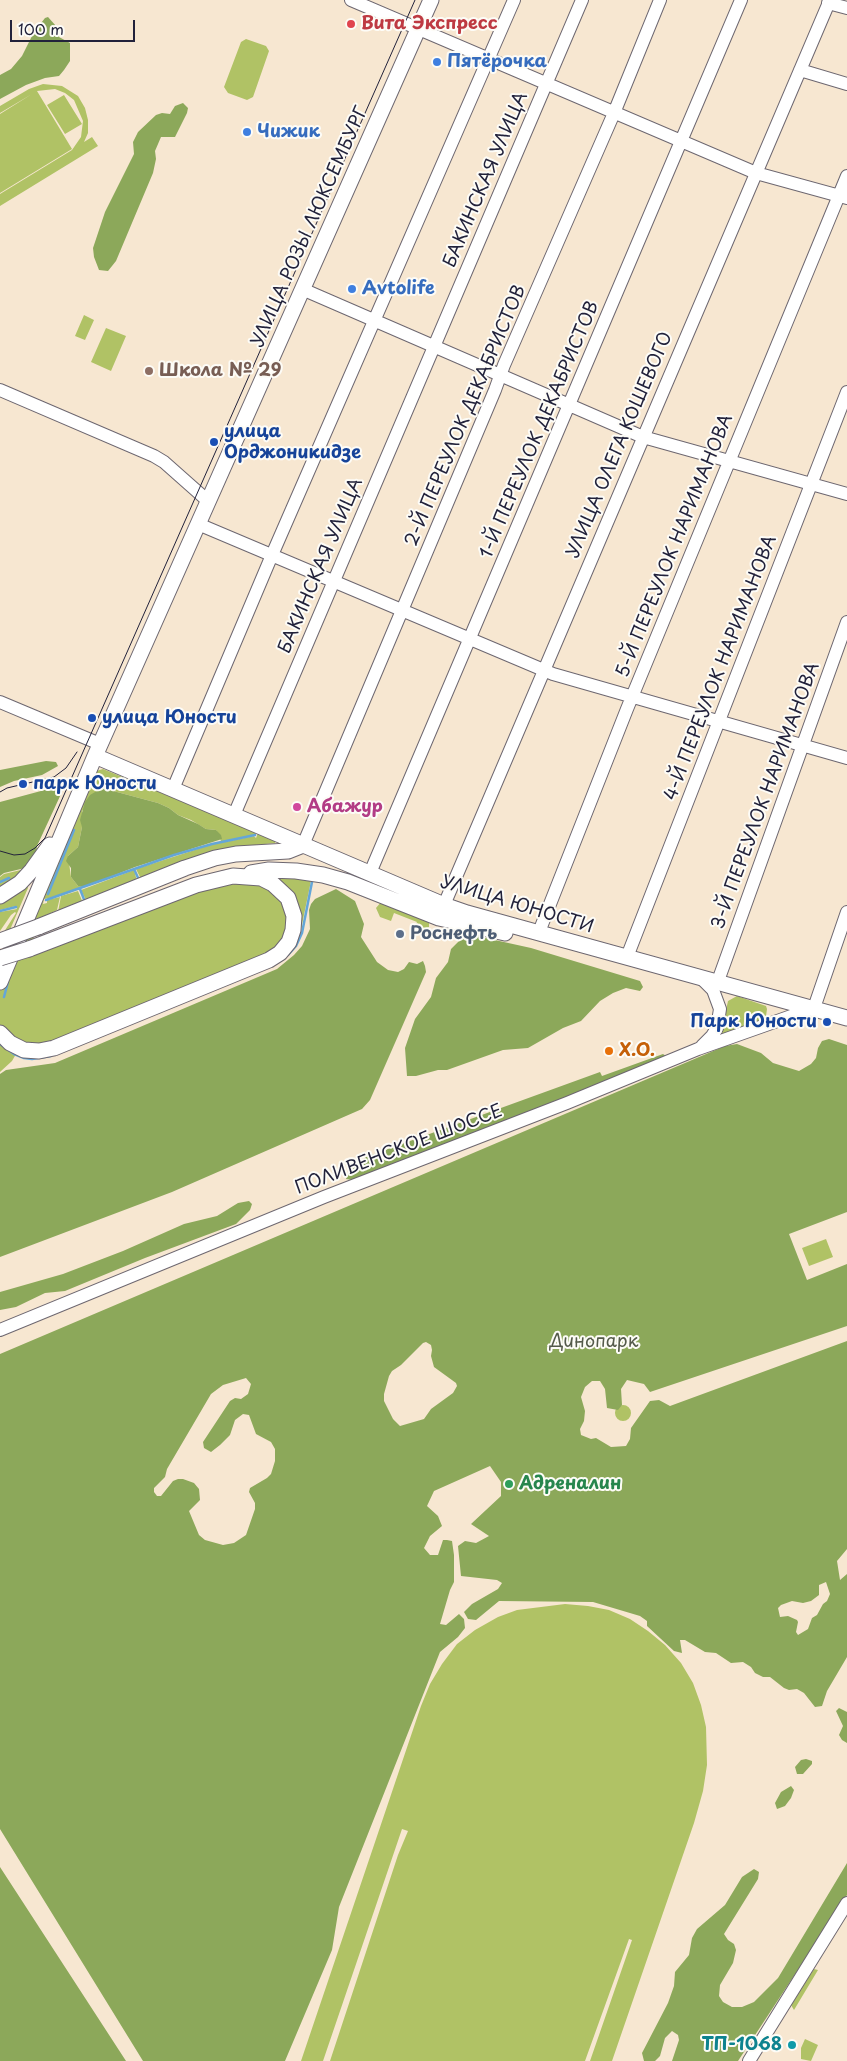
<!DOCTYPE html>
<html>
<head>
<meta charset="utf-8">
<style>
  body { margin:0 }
  #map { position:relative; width:847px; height:2061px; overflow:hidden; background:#f7e7d1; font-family:"Playpen Sans",sans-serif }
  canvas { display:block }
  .scale { position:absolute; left:10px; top:20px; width:125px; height:22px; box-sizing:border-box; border:2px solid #22223b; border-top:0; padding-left:6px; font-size:15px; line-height:18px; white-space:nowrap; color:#22223b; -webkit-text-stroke:4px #fdfcf7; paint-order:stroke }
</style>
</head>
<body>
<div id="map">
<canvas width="847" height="2061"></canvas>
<div class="scale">100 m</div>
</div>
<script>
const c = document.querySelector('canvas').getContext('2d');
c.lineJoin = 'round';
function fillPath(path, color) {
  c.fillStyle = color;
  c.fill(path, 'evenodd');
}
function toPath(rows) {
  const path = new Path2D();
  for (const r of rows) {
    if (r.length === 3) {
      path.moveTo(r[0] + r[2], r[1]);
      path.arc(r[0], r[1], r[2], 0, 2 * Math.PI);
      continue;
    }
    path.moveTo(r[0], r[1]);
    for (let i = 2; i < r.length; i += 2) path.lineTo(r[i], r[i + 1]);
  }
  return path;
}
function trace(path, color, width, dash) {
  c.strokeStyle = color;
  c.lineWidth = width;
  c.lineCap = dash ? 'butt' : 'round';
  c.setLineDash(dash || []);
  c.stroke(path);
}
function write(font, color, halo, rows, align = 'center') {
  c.font = font + ' "Playpen Sans",sans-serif';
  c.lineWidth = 4;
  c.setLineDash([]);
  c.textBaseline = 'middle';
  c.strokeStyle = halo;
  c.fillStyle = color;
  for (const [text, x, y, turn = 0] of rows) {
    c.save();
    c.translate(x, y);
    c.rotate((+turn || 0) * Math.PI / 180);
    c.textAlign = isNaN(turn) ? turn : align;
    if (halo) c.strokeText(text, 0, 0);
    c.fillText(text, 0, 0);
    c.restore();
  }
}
fillPath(toPath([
  [246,39,266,46,269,51,253,97,247,100,228,93,224,87,241,42],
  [43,84,62,86,78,96,85,108,88,120,88,133,84,142,92,137,98,146,0,206,0,194,72,150,81,137,83,121,74,100,65,93,55,89,37,91,72,149,0,193,0,114,32,94,0,113,0,106,29,89],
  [64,95,82,124,65,134,47,105],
  [84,315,94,320,85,340,75,336],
  [106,328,126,336,111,371,91,362],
  [103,769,256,832,255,835,219,842,221,841,216,830,206,829,191,820,178,815,169,808,158,803,102,788,82,811,82,827,78,847,68,856,71,877,78,886,87,886,60,896,44,899,43,904,47,903,47,900,60,897,57,910,43,917,24,959,197,892,244,882,261,884,283,899,289,929,276,950,53,1043,32,1047,3,1031,0,1025,0,991,96,771],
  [258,833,276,840,275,843,236,847,141,879,136,869,210,845,254,836,256,838],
  [25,869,0,890,0,883,9,879,0,882,0,877,4,874],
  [134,870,137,881,87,902,81,890],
  [274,874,300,876,310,878,311,881,299,939,293,949,282,959,263,969,58,1053,34,1057,16,1054,12,1061,0,1072,0,1039,18,1052,27,1054,48,1053,269,963,281,956,291,945,297,934,298,909,292,894,282,883,274,879],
  [27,885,28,888,9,932,2,935,16,913,15,912,11,915,0,931,0,912,17,909,16,906,0,910,0,901],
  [78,891,83,903,58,912,61,896],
  [381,902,427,920,429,923,429,927,420,934,413,931,417,922,394,913,391,921,380,917,376,908],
  [737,996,766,1006,767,1009,766,1016,753,1024,720,1037,728,1001],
  [826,1239,833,1257,809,1266,802,1248],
  [623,1413,8],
  [565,1604,588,1606,609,1610,630,1619,648,1631,665,1645,681,1663,693,1683,701,1705,706,1727,707,1765,703,1791,694,1823,612,2061,590,2061,632,1940,629,1939,585,2061,330,2061,398,1855,408,1831,402,1829,323,2061,301,2061,421,1706,430,1684,442,1664,457,1644,475,1630,498,1617,517,1610],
  [814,1969,818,1970,794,2010,791,2005],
  [805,2039,818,2045,811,2061,801,2059,801,2048]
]), '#b0c265');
fillPath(toPath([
  [48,17,56,26,59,37,70,43,70,61,64,70,59,76,45,78,26,85,0,99,0,75,11,69,22,56,34,32,45,18],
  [183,103,188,108,187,113,175,137,161,137,155,151,156,159,153,173,116,261,108,271,99,270,94,257,93,248,105,212,134,154,133,142,138,132,156,115,162,113,170,114,175,106],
  [46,761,56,762,58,766,42,775,14,781,0,787,0,770],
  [52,788,61,794,37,846,36,855,25,868,4,873,0,876,0,802],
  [102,788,158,803,169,808,178,815,198,824,206,829,216,830,221,835,222,839,135,867,87,886,78,886,71,877,71,868,66,861,68,856,78,847,82,827,80,820,85,802,90,795],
  [336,889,355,901,364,924,361,937,377,962,388,970,398,972,404,969,409,962,417,964,423,961,425,966,426,972,370,1100,362,1109,172,1192,0,1257,0,1074,6,1070,55,1063,277,969,294,955,302,946,310,929,309,910,311,904,315,899],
  [472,935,531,948,640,981,643,987,640,991,626,988,613,993,600,1001,581,1021,563,1028,528,1048,503,1050,447,1070,438,1070,416,1076,407,1076,405,1048,415,1019,431,997,436,978,448,962,451,949,464,936],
  [829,1039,847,1045,847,1212,789,1234,807,1280,847,1264,847,1326,650,1392,644,1384,627,1380,621,1389,622,1405,618,1410,607,1408,605,1389,600,1381,592,1381,585,1387,581,1397,585,1411,584,1421,580,1429,581,1435,591,1439,596,1438,611,1447,626,1446,630,1439,631,1428,650,1401,659,1400,670,1406,847,1341,847,1549,837,1561,840,1580,847,1574,847,1657,827,1691,822,1706,815,1707,804,1693,797,1689,789,1690,784,1688,770,1677,763,1677,755,1673,751,1667,743,1662,731,1663,716,1653,705,1652,685,1640,680,1640,682,1653,674,1651,647,1626,647,1621,640,1616,593,1602,499,1601,476,1620,468,1619,464,1612,472,1604,498,1589,502,1583,497,1580,461,1576,458,1546,465,1541,476,1543,489,1536,471,1524,501,1496,501,1482,490,1466,434,1491,427,1506,438,1516,442,1526,430,1536,424,1548,430,1555,438,1555,443,1540,447,1540,452,1541,454,1555,454,1582,450,1590,440,1624,446,1625,459,1614,464,1619,465,1628,458,1637,440,1652,339,1907,332,1950,285,2061,143,2061,0,1829,0,1354,725,1046,737,1044,761,1053,773,1063,799,1071,811,1064,816,1058,818,1048,822,1041],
  [426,1342,431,1345,432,1350,431,1356,434,1367,456,1383,457,1386,453,1393,431,1409,424,1419,400,1426,393,1419,384,1401,384,1394,389,1376,392,1371,401,1365,423,1343],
  [246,1378,251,1384,248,1394,241,1399,235,1398,230,1401,203,1442,204,1448,211,1452,220,1445,230,1435,235,1420,243,1414,249,1415,256,1434,271,1442,275,1449,275,1461,271,1474,267,1478,250,1488,249,1492,255,1503,255,1509,246,1535,234,1543,223,1545,205,1540,199,1535,189,1511,200,1500,199,1489,194,1483,183,1479,178,1479,173,1481,161,1496,157,1496,154,1492,154,1488,165,1477,167,1469,211,1394,223,1385],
  [826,1582,830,1594,827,1601,823,1604,817,1615,812,1618,808,1629,798,1635,796,1632,798,1622,797,1620,788,1616,780,1617,778,1608,781,1605,792,1601,803,1603,811,1601,819,1595,819,1585],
  [663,1054,666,1056,665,1059,353,1180,346,1179,348,1173,366,1157,600,1072,602,1076],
  [249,1201,252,1204,250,1210,236,1224,145,1258,65,1291,45,1293,16,1307,0,1310,0,1292,63,1274,123,1251,184,1224,217,1216,238,1203],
  [839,1708,847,1712,847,1743,842,1740,839,1735,843,1726,836,1711],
  [806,1759,812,1761,812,1764,803,1774,797,1774,795,1767,801,1760],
  [791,1786,794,1790,791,1798,785,1806,777,1809,775,1803,781,1792],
  [847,1863,847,1895,738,2061,672,2061,679,2040,678,2035,672,2031,665,2038,660,2056,655,2061,644,2061,642,2053,668,2003,674,1986,675,1972,689,1955,692,1938,697,1929,725,1905,742,1877,754,1869,759,1872,758,1879,724,1934,728,1940,734,1944,736,1950,733,1963,720,1985,719,1996,723,2002,732,2007,742,2007,754,2002,778,1978],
  [0,1867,126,2061,0,2061]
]), '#8ca85a');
trace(toPath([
  [134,869,139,880],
  [0,882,9,878],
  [80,889,85,902],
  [48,894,74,830],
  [46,900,174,855,212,844,255,835],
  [0,911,16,907],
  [288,955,296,946,302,933,312,882],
  [4,997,8,982],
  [0,1044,14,1054,24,1058,32,1059,51,1056]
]), '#64a6d8', 2.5);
const minor = toPath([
  [351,0,756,173,847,198],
  [828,3,847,8],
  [800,70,847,84],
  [302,289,643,437,847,494],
  [0,390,154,456,164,462,208,501],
  [198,524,553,674,847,758],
  [0,702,100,744],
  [173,789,272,555,514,0],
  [234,815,582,0],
  [303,845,495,390,504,365,614,113,660,0],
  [370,873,741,0],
  [444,905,830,0],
  [539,932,627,709,847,176],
  [627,957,847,392],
  [700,977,713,990,720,1009,717,1028,712,1036,702,1046],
  [718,981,847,622],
  [0,1330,324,1197,567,1103,698,1049,814,1008,847,912],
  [749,2061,847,1903]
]);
const major = toPath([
  [95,756,444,905,467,913,847,1018],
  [251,873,269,870,296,871,323,875,348,882,439,918,505,933],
  [0,896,20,883,32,870,50,845],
  [38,927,185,868,215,858,236,854,288,851,303,845],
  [0,982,95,756,431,0],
  [0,1033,10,1043,24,1050,39,1051,54,1048,269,960,280,953,289,942,293,930,294,916,288,898,273,884,261,878,233,876,196,885,29,949]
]);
trace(minor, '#6d6770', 14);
trace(major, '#6d6770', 17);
trace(minor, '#fff', 12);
trace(major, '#fff', 15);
trace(toPath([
  [0,792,7,788,54,777,66,768,77,752],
  [0,851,14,855,25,854,35,848,45,838,415,0]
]), '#22223b', 1);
const majorBridge = toPath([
  [0,941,38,927],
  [0,958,29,949]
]);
trace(majorBridge, '#6d6770', 17, []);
trace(majorBridge, '#fff', 15);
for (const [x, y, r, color] of [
  [351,24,5,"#e0444e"],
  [437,62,5,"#3f7fe0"],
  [247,132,5,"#3f7fe0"],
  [352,289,5,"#3f7fe0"],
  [149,371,5,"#8d6e63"],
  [214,442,5,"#1a4fb4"],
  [92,718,5,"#1a4fb4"],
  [23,784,5,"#1a4fb4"],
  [297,807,5,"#d1479c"],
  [400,934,5,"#5c6f8a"],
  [827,1022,5,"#1a4fb4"],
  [609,1051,5,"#e8710a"],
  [509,1484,5,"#2e9e5b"],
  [792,2045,5,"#0f9aa8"]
]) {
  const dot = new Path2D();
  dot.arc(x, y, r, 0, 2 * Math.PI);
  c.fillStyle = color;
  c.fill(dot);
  trace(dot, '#fdfcf7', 2);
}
write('bold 18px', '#be3a42', '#fdfcf7', [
  ["Вита Экспресс",361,24]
], 'left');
write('bold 18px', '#366cbe', '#fdfcf7', [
  ["Пятёрочка",447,62],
  ["Чижик",257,132],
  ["Avtolife",362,289]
], 'left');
write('18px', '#22223b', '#fdfcf7', [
  ["БАКИНСКАЯ УЛИЦА",486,180,-67],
  ["УЛИЦА РОЗЫ ЛЮКСЕМБУРГ",310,227,-66],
  ["2-Й ПЕРЕУЛОК ДЕКАБРИСТОВ",466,416,-67],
  ["1-Й ПЕРЕУЛОК ДЕКАБРИСТОВ",540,430,-67],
  ["УЛИЦА ОЛЕГА КОШЕВОГО",620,445,-67],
  ["5-Й ПЕРЕУЛОК НАРИМАНОВА",675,546,-68],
  ["БАКИНСКАЯ УЛИЦА",321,566,-67],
  ["4-Й ПЕРЕУЛОК НАРИМАНОВА",721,668,-69],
  ["3-Й ПЕРЕУЛОК НАРИМАНОВА",766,796,-70],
  ["УЛИЦА ЮНОСТИ",517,905,17],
  ["ПОЛИВЕНСКОЕ ШОССЕ",399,1150,-21]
]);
write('bold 18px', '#785e54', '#fdfcf7', [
  ["Школа № 29",159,371]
], 'left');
write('bold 18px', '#164399', '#fdfcf7', [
  ["улица",224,432],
  ["Орджоникидзе",224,453],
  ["улица Юности",102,718],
  ["парк Юности",33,784],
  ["Парк Юности",817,1022,"right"]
], 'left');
write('bold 18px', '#b23c85', '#fdfcf7', [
  ["Абажур",307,807]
], 'left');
write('bold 18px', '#4e5e75', '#fdfcf7', [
  ["Роснефть",410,934]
], 'left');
write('bold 18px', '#c56008', '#fdfcf7', [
  ["Х.О.",619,1051]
], 'left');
write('18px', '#545a4a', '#fdfcf7', [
  ["Динопарк",594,1342]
]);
write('bold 18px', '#27864d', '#fdfcf7', [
  ["Адреналин",519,1484]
], 'left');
write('bold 18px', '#0d838f', '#fdfcf7', [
  ["ТП-1068",782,2045]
], 'right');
</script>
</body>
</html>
